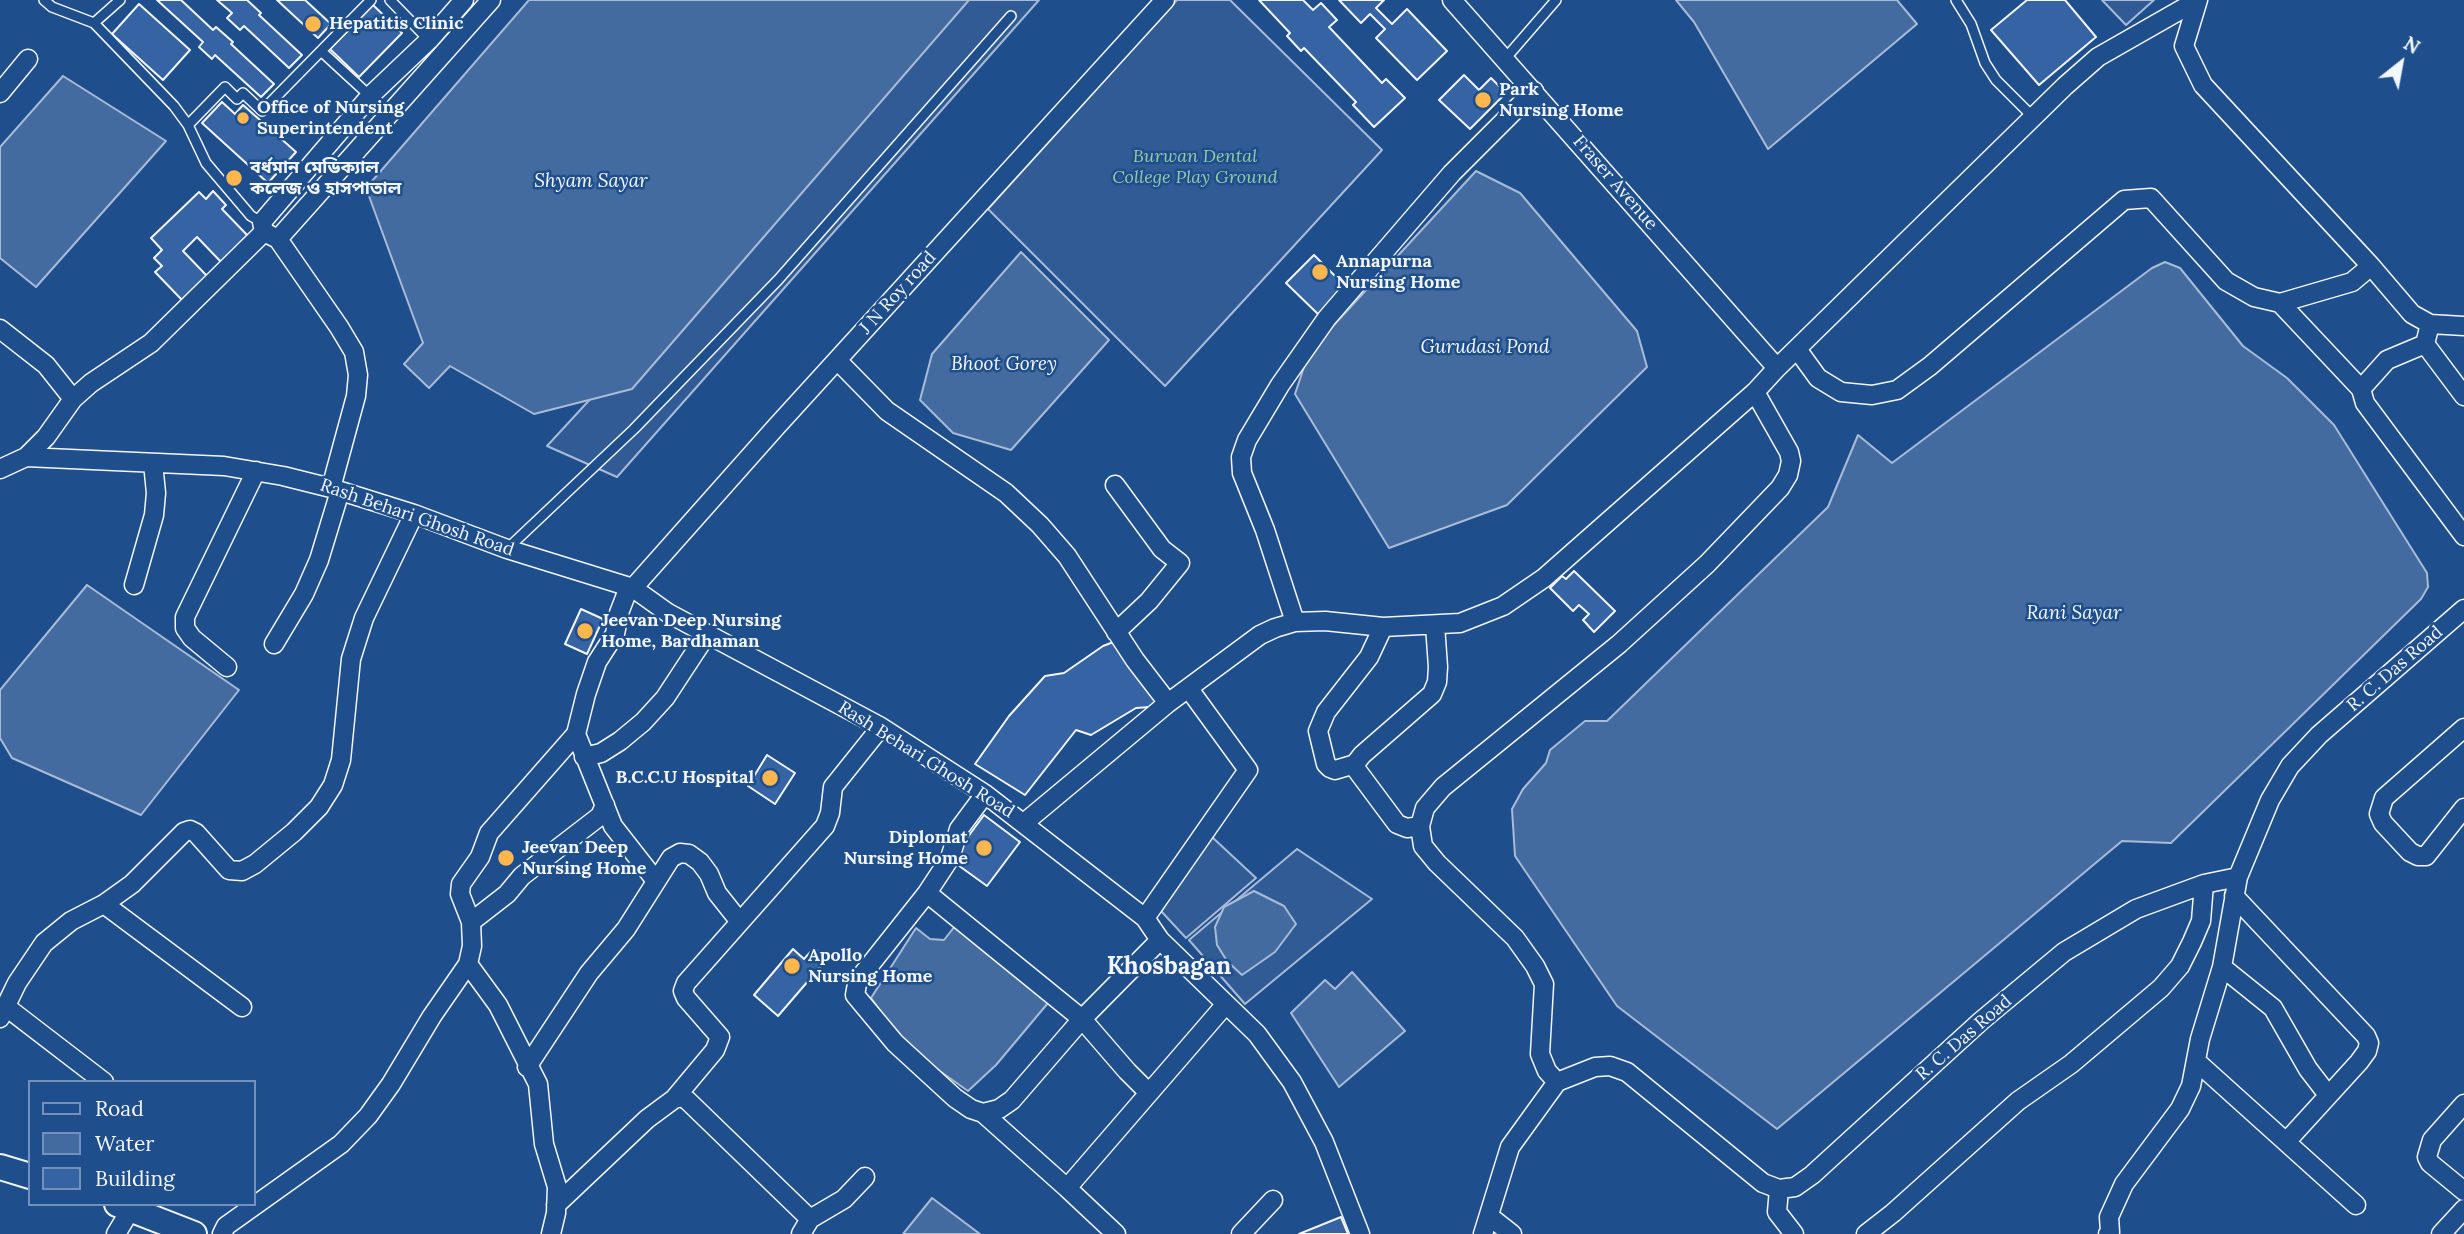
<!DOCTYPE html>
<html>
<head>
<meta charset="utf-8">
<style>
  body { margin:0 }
  #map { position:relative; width:2464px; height:1234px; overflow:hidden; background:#1f4e8c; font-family:Lora,serif }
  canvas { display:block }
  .legend { position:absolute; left:28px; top:1080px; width:228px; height:126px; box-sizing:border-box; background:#1f4e8c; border:2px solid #7391ba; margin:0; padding:9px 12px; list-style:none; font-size:21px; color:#f2f6ff }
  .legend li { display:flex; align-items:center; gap:14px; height:35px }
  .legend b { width:35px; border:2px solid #7391ba }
  .north { position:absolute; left:2366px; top:28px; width:70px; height:70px; -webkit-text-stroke:5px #1f4e8c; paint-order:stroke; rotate:31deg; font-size:19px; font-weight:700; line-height:28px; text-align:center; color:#f2f6ff }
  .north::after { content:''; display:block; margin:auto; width:24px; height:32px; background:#f2f6ff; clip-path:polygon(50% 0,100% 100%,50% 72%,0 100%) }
</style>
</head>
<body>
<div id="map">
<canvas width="2464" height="1234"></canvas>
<ul class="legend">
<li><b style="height:9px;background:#1f4e8c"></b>Road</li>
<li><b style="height:19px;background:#446ba0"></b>Water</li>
<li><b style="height:19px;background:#3563a3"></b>Building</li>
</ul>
<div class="north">N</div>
</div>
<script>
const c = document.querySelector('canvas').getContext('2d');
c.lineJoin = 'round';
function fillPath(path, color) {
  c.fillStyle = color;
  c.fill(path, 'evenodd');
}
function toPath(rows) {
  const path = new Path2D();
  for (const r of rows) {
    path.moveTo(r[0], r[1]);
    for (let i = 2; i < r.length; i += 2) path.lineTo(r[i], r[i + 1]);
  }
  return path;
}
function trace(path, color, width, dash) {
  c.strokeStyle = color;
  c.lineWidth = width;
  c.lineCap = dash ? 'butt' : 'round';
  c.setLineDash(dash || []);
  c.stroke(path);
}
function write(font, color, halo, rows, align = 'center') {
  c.font = font + ' Lora,"Noto Sans Bengali",serif';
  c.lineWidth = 5;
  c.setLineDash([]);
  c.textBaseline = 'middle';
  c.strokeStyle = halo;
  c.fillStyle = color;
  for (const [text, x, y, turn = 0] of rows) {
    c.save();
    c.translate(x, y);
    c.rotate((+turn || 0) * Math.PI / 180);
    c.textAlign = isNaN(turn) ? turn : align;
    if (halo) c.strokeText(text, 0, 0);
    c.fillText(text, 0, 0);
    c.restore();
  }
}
const built = toPath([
  [958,0,1039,0,617,477,547,446,958,0],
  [1177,0,1230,0,1382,150,1165,386,988,209,1177,0],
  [2102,0,2154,0,2126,25,2102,0],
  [1212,837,1256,878,1186,938,1161,911,1212,837],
  [1297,849,1372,899,1245,1004,1189,940,1297,849]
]);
fillPath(built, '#305b95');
trace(built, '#a8bbd7', 2);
const water = toPath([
  [529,0,969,0,632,389,534,414,450,366,429,388,404,364,423,343,366,188,529,0],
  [1676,0,1897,0,1917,24,1768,149,1694,22,1676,0],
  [63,76,166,141,36,287,0,258,0,147,63,76],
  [1476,171,1520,193,1637,331,1647,367,1507,505,1389,548,1295,394,1309,352,1476,171],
  [1021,252,1109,340,1011,450,953,433,920,400,932,354,1021,252],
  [2165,262,2180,268,2243,346,2287,378,2334,425,2427,573,2428,587,2421,599,2171,843,2122,841,1777,1129,1617,1006,1515,856,1512,809,1523,789,1546,763,1550,750,1585,721,1607,721,1828,507,1858,435,1892,463,2152,268,2165,262],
  [87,585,239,690,141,815,12,758,0,738,0,690,87,585],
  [1254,891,1284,906,1296,924,1275,952,1242,975,1227,961,1217,945,1215,927,1224,907,1254,891],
  [955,926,1048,1003,996,1065,968,1091,934,1067,879,1021,882,1013,871,998,916,928,930,939,944,940,955,926],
  [1352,972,1405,1031,1339,1087,1291,1013,1325,980,1335,989,1352,972],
  [932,1198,980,1234,903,1234,932,1198]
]);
fillPath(water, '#446ba0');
trace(water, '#a8bbd7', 2);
const building = toPath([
  [157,0,181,0,213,30,216,27,233,42,231,44,274,84,261,97,215,55,212,59,199,47,203,42,157,0],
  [217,0,247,0,261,13,259,15,302,55,289,68,244,26,240,30,227,18,232,13,217,0],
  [277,0,305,0,331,24,318,38,277,0],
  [1259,0,1303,0,1313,10,1321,3,1337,20,1329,27,1382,83,1386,79,1405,98,1374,127,1353,105,1356,102,1304,48,1301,51,1287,36,1290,33,1259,0],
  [1339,0,1384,0,1376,8,1392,24,1407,9,1447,51,1417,80,1376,38,1385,29,1370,14,1361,23,1339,0],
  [2027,0,2065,0,2096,37,2039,85,1991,30,2027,0],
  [139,4,190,50,163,80,112,34,139,4],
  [373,5,402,33,359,77,330,49,373,5],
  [1464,75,1479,90,1491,78,1506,93,1470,129,1439,100,1464,75],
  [222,102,235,114,243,105,296,152,268,183,202,123,222,102],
  [213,191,226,205,222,209,249,237,222,263,197,237,183,251,207,276,182,300,155,272,162,266,154,258,162,250,151,238,199,192,206,199,213,191],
  [1314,255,1348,289,1321,317,1286,283,1314,255],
  [1574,571,1615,611,1594,632,1583,620,1589,614,1579,605,1573,611,1550,588,1562,576,1566,579,1574,571],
  [581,609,603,619,587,654,565,644,581,609],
  [1116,641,1164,706,1136,708,1091,735,1076,730,1025,795,975,764,1009,716,1045,676,1064,673,1103,646,1116,641],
  [767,755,795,773,775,804,748,786,767,755],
  [984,815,1020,842,987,886,951,860,984,815],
  [814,948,827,959,778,1016,754,995,793,949,804,959,814,948],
  [1341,1217,1348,1234,1299,1234,1341,1217]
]);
fillPath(building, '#3563a3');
trace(building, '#f2f6ff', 2);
const service = toPath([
  [44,0,52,7,94,23],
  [120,0,94,23,174,106,188,125,206,163,251,216,262,222],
  [390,0,429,40],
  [1956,0,1971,24,1985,63,1996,80,2033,117],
  [1505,59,1556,0],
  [370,96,321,51,371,0],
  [188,125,225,87,237,99,243,93,262,111,321,51],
  [507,549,634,429,778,280,1011,16]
]);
const minor = toPath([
  [1452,0,1777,368],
  [2198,0,2184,46,2203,85,2371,266,2412,314,2430,324,2464,326],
  [0,93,28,59],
  [278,239,491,0],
  [2280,303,2352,282,2371,266],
  [2430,324,2425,344,2464,396],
  [0,329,46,365,73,399],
  [1797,349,1818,378,1841,392,1872,395,1897,390,1930,366,2124,200,2151,198,2226,281,2254,297,2280,303,2361,389,2365,403,2464,536],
  [837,360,887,411,1006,493,1040,525,1067,556,1135,660,1168,703],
  [2361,389,2387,360,2425,344],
  [26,457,46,437,73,399,91,383,151,343,264,232],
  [0,469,26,457,224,466,283,476,331,488,414,514,507,549,633,588,668,613,881,727,985,794,1145,918,1160,940,1257,1034,1292,1082,1324,1142,1360,1234],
  [1115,485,1162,549,1180,563,1149,601,1116,632],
  [331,488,356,396,358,375,354,352,339,327,278,239,264,232,262,222,370,96,429,40,464,0],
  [134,585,154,515,156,493,153,463],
  [629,587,619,613,615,634,597,662,586,694,576,734,613,826,656,881],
  [633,588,776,427,1165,0],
  [1295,622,1265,530,1242,473,1241,457,1247,440,1280,385,1327,318,1452,173,1534,91],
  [274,644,304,594,319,560,340,491],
  [227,667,192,638,185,628,185,617,256,471],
  [2464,728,2384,798,2379,814,2383,823,2410,852,2418,856,2426,856,2464,808],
  [584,757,601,753,620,741,643,722,665,698,707,634],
  [1355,764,1335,770,1330,768,1326,764,1318,731,1326,712,1369,657,1383,627],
  [985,794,959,829,950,858,927,893,862,975,857,984,855,995,895,1043,955,1098,971,1109,983,1113,999,1109,1012,1100,1082,1019,1160,940],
  [1024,823,1168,703,1260,635,1275,628,1295,622,1325,621,1383,627,1460,623,1503,606,1544,578,1755,392,1777,368,2065,86,2098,57,2198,0],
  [1420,826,1407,828,1397,824,1356,769,1355,764,1362,755,1432,694,1437,682,1438,667,1435,625],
  [927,893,1082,1019,1127,1071,1149,1093],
  [2234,896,2366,1036,2369,1043,2367,1051,2359,1062,2286,1142],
  [104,904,242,1007],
  [1145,918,1248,770,1189,689],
  [471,922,507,894,522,876,600,816,605,805],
  [468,964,498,1005,538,1084,544,1144,557,1187,556,1213,551,1234],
  [2222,967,2273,1008,2308,1069,2328,1095],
  [5,1006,104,1082],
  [0,1018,17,983,44,943,71,921,104,904,132,884,184,832,190,830,196,833,229,870,242,871,255,864,294,832,319,807,333,785,341,760,351,659,364,618,414,514],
  [2196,1061,2356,1205],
  [527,1067,589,973,626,929,671,858,680,853,689,854,700,862,709,874,717,893,740,922],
  [1557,1082,1547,1071,1540,1054,1544,984,1535,966,1515,938,1437,863,1423,846,1420,826,1425,808,1443,787,1619,644,1707,564,1780,488,1788,475,1791,461,1789,452,1755,392],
  [674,1099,715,1050,720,1037,686,998,683,991,686,983,825,826,830,813,833,787,881,727],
  [2464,1104,2432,1140,2427,1157,2430,1163,2464,1191],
  [983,1113,1067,1188,1116,1234],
  [1067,1188,1226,1004],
  [1779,1189,1777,1212,1794,1234],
  [556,1205,647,1119,674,1099,681,1097,687,1100,810,1219],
  [1489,1216,1512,1234],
  [116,1234,131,1209],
  [222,1234,226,1226,341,1144,368,1116,391,1084,432,1016,468,964,472,946,471,922,460,894,461,884,480,857,489,833,576,734],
  [801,1234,810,1219,844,1199,865,1177],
  [1241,1234,1273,1200],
  [1483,1234,1510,1147,1557,1082,1595,1067,1610,1066,1627,1072,1763,1183,1779,1189,1795,1187,1812,1175,1981,1021,2064,952,2136,909,2204,884,2238,877,2270,800,2290,766,2319,735,2464,609],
  [1866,1234,1893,1213,2018,1101,2071,1064,2161,988,2180,966,2192,942,2201,921,2204,884],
  [2108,1234,2110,1232,2109,1217,2124,1184,2180,1109,2191,1086,2200,1039,2222,967,2238,877],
  [2441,1234,2464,1209]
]);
const secondary = toPath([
  [0,1167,30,1176],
  [117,1204,194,1234]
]);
trace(service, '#f2f6ff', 12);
trace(minor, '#f2f6ff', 21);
trace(secondary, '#f2f6ff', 28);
trace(service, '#1f4e8c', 9);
trace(minor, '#1f4e8c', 18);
trace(secondary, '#1f4e8c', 24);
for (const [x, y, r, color] of [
  [313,24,9,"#ffb74d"],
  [1483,100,9,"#ffb74d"],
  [243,118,7,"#ffb74d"],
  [234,178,9,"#ffb74d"],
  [1320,272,9,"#ffb74d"],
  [585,631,9,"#ffb74d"],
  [770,778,9,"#ffb74d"],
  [984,848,9,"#ffb74d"],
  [506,858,9,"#ffb74d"],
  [792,966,9,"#ffb74d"]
]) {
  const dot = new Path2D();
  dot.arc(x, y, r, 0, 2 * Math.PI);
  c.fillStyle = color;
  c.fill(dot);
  trace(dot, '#1f4e8c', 2.5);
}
write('bold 18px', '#f2f6ff', '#1f4e8c', [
  ["Hepatitis Clinic",329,24],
  ["Park",1499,90],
  ["Nursing Home",1499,111],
  ["Office of Nursing",257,108],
  ["Superintendent",257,129],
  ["বর্ধমান মেডিক্যাল",250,168],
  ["কলেজ ও হাসপাতাল",250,189],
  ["Annapurna",1336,262],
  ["Nursing Home",1336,283],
  ["Jeevan Deep Nursing",601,621],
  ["Home, Bardhaman",601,642],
  ["B.C.C.U Hospital",754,778,"right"],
  ["Diplomat",968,838,"right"],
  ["Nursing Home",968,859,"right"],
  ["Jeevan Deep",522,848],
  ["Nursing Home",522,869],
  ["Apollo",808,956],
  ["Nursing Home",808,977]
], 'left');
write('italic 18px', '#97c8a6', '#1f4e8c', [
  ["Burwan Dental",1195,157],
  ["College Play Ground",1195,178]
]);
write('18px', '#f2f6ff', '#1f4e8c', [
  ["Fraser Avenue",1615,183,49],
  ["J N Roy road",898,293,-48],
  ["Rash Behari Ghosh Road",417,518,19],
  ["R. C. Das Road",2395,669,-41],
  ["Rash Behari Ghosh Road",926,760,32],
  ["R. C. Das Road",1964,1038,-41]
]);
write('italic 19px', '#f2f6ff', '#1f4e8c', [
  ["Shyam Sayar",591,182],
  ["Gurudasi Pond",1485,348],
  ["Bhoot Gorey",1004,365],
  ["Rani Sayar",2074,614]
]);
write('bold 24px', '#f2f6ff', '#1f4e8c', [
  ["Khosbagan",1169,967]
]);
</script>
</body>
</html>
